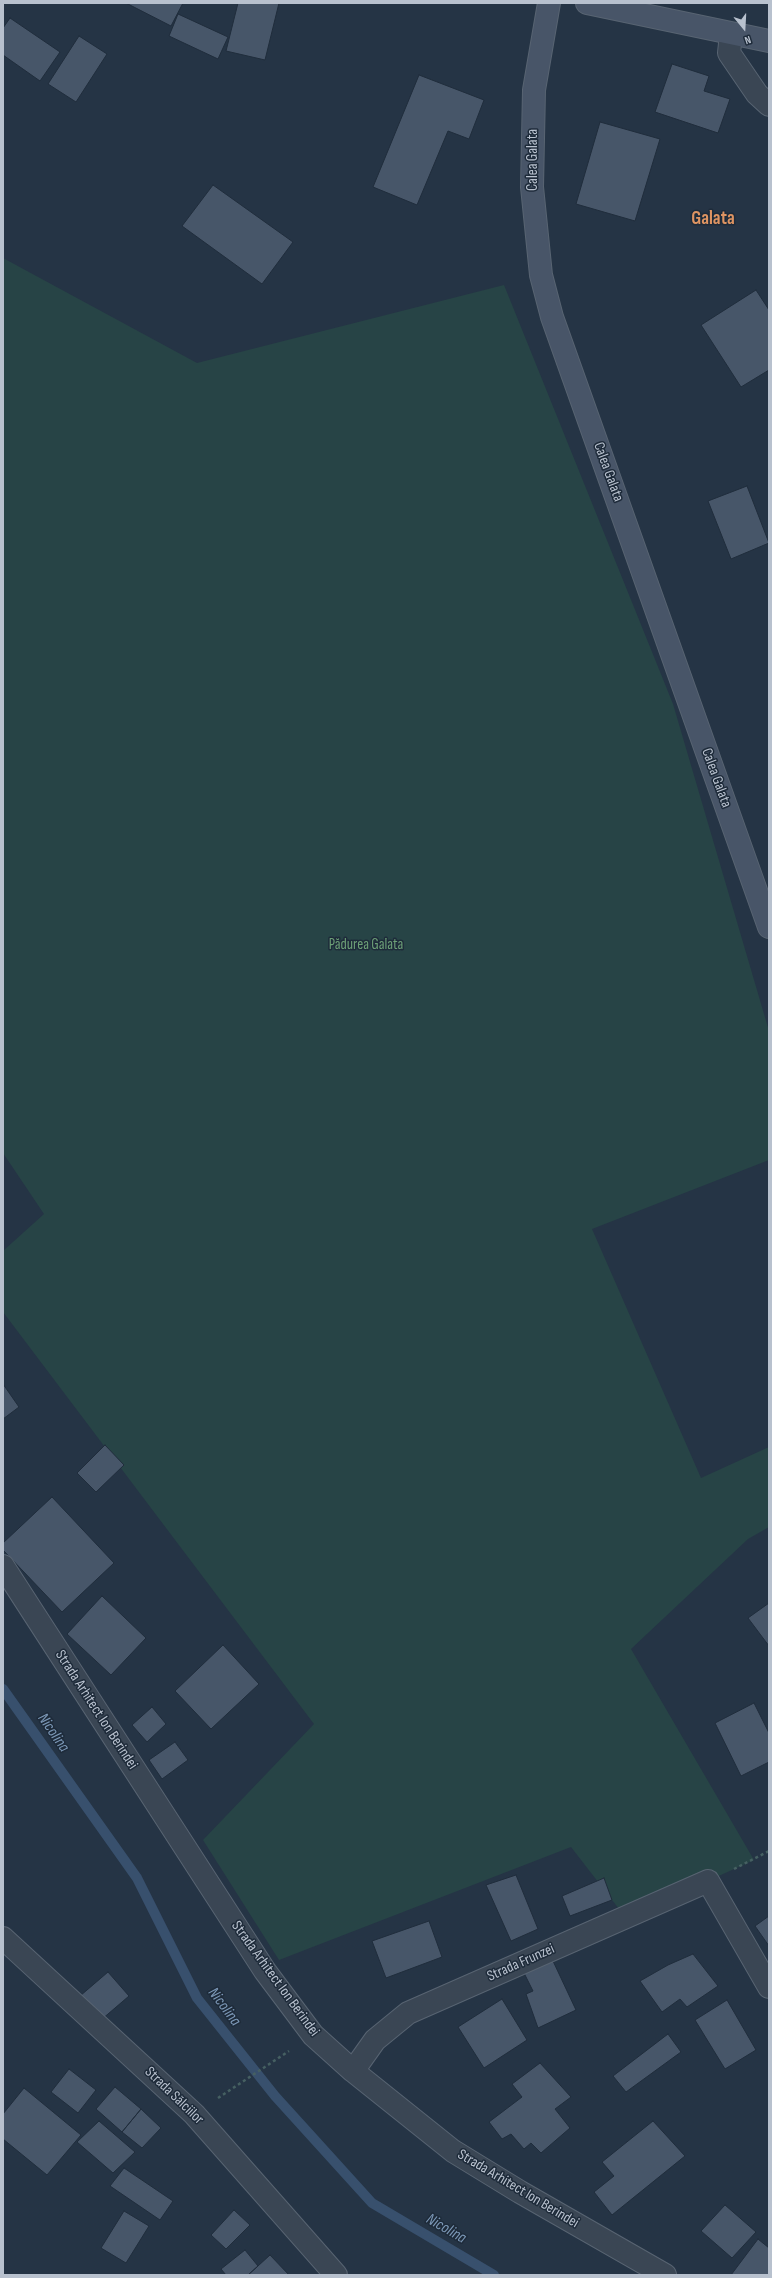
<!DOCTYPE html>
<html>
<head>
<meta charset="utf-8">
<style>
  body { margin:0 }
  #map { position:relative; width:772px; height:2278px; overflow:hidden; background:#253445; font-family:"Sofia Sans Condensed",sans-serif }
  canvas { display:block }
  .frame { position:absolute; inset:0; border:4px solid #b8c1ce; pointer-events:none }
  .north { position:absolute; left:724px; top:8px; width:40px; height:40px; -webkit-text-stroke:3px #1e2b3a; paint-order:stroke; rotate:162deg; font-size:11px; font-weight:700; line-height:16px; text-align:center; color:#b8c1ce }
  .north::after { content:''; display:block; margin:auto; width:14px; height:18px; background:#b8c1ce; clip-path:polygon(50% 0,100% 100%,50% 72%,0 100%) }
</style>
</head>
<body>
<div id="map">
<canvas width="772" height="2278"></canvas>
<div class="frame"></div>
<div class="north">N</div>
</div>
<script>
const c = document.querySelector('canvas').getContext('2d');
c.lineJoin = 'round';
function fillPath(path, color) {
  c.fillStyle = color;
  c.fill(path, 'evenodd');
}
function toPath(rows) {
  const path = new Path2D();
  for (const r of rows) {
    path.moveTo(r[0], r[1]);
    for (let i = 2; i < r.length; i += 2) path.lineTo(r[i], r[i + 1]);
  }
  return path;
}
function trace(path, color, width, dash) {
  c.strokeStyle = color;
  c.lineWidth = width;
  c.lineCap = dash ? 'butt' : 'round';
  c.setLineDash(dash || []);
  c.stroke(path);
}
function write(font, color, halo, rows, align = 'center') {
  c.font = font + ' "Sofia Sans Condensed",sans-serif';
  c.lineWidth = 3;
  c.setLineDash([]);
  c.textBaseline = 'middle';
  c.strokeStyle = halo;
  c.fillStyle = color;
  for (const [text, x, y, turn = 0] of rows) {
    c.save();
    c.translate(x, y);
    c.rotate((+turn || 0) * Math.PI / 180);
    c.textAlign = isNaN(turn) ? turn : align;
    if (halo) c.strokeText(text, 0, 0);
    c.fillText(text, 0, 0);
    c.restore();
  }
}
fillPath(toPath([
  [3,258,197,363,504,285,673,704,769,1031,769,1160,592,1229,701,1478,769,1447,769,1527,748,1539,631,1649,754,1860,626,1918,571,1847,279,1960,203,1840,314,1724,3,1312,3,1251,44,1214,3,1153]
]), '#274446');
trace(toPath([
  [3,1689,137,1878,197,1998,275,2096,372,2203,494,2275]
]), '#38506d', 10);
const building = toPath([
  [126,3,183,3,171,26,126,3],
  [238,3,279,3,265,60,226,51,238,3],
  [178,14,228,37,218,59,169,36,178,14],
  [10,18,60,52,40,81,3,55,3,28,10,18],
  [79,36,107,54,76,102,48,84,79,36],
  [672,64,709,76,704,91,730,99,718,133,655,112,672,64],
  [419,75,484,100,469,139,448,131,417,205,373,187,419,75],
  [600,122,660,139,635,221,576,204,600,122],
  [213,185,293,242,262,284,182,226,213,185],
  [756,290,769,310,769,370,741,387,701,325,756,290],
  [747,486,769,543,731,559,708,501,747,486],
  [3,1384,19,1407,3,1419,3,1384],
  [105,1445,124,1465,96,1492,77,1473,105,1445],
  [52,1497,114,1563,62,1612,3,1550,3,1543,52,1497],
  [102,1596,146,1638,111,1675,67,1634,102,1596],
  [769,1603,769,1646,748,1618,769,1603],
  [223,1645,259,1684,211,1729,175,1691,223,1645],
  [754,1703,769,1733,769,1762,741,1776,715,1723,754,1703],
  [152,1707,166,1724,147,1742,132,1725,152,1707],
  [175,1742,188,1760,162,1779,149,1760,175,1742],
  [516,1875,538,1929,511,1941,486,1885,516,1875],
  [604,1878,612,1900,570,1916,562,1896,604,1878],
  [769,1916,769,1946,755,1926,769,1916],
  [429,1921,442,1957,386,1978,372,1941,429,1921],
  [693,1954,718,1986,687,2007,680,1999,662,2012,640,1981,668,1965,693,1954],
  [553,1961,576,2010,538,2028,526,1994,533,1991,524,1973,553,1961],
  [108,1972,129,1996,101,2020,80,1996,108,1972],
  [502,1999,527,2040,484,2068,458,2027,502,1999],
  [727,2000,756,2050,725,2069,695,2020,727,2000],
  [668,2034,681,2052,626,2092,613,2076,668,2034],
  [540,2063,571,2097,555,2109,570,2128,541,2153,531,2143,524,2149,511,2134,502,2139,489,2122,522,2097,512,2084,540,2063],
  [69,2069,96,2090,78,2113,51,2092,69,2069],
  [115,2087,141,2109,122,2132,96,2109,115,2087],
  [24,2088,81,2135,47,2175,3,2139,3,2114,24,2088],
  [141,2109,161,2128,142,2148,122,2132,141,2109],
  [99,2121,135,2152,113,2173,77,2142,99,2121],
  [653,2121,685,2156,612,2215,594,2192,614,2176,602,2162,653,2121],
  [124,2168,173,2201,160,2220,110,2186,124,2168],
  [725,2205,756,2232,732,2258,701,2231,725,2205],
  [234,2210,250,2225,226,2249,211,2235,234,2210],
  [124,2211,149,2226,126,2263,101,2248,124,2211],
  [758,2239,769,2248,769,2275,731,2275,758,2239],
  [245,2250,258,2266,248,2275,226,2275,221,2269,245,2250],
  [270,2255,289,2275,248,2275,258,2266,270,2255]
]);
fillPath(building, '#475669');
trace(building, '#202d3c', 1);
const street = toPath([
  [731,34,729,53,757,94,769,105],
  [3,1566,265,1971,313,2035,353,2071,453,2151,520,2192,665,2275],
  [3,1938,194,2114,336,2275],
  [353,2071,375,2040,408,2013,708,1881,769,1987]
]);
const secondary = toPath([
  [549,3,534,90,532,187,541,275,552,317,769,927],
  [587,3,769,41]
]);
trace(street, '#586472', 24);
trace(secondary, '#586472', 24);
trace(toPath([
  [734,1869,769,1851],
  [218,2098,289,2051]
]), '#466062', 2.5, [3, 3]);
trace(street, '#3a4654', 22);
trace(secondary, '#485568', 22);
write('15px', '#b8c1ce', '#1e2b3a', [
  ["Calea Galata",533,160,-90],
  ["Calea Galata",608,472,70],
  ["Calea Galata",716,778,70],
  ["Strada Arhitect Ion Berindei",96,1710,57],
  ["Strada Frunzei",521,1963,-24],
  ["Strada Arhitect Ion Berindei",275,1979,54],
  ["Strada Sălciilor",174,2096,44],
  ["Strada Arhitect Ion Berindei",518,2189,31]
]);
write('15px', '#6da077', '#1e2b3a', [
  ["Pădurea Galata",366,945]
]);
write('italic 16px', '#7c98b7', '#1e2b3a', [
  ["Nicolina",53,1733,55],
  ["Nicolina",224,2007,53],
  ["Nicolina",446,2229,30]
]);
write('bold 19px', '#de9462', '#1e2b3a', [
  ["Galata",713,219]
]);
</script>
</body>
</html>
